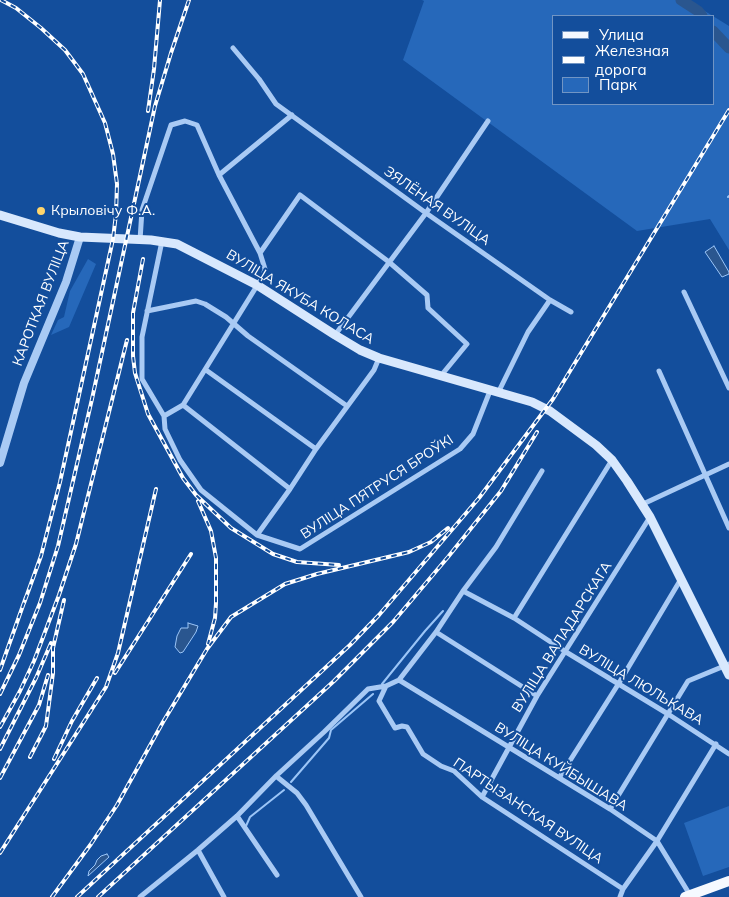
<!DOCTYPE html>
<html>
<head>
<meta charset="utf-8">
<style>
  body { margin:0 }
  #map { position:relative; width:729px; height:897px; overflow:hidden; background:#134e9c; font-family:Mulish,sans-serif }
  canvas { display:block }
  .legend { position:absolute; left:552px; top:15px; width:162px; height:90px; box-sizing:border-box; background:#134e9c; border:1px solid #7195c4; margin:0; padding:6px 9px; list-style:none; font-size:15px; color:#fff }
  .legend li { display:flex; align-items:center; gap:10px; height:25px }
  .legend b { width:25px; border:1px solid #7195c4 }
</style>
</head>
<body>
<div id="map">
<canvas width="729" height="897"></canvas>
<ul class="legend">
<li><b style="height:6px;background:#f5f9ff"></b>Улица</li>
<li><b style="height:6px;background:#fff"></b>Железная дорога</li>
<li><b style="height:14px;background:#2668ba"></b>Парк</li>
</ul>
</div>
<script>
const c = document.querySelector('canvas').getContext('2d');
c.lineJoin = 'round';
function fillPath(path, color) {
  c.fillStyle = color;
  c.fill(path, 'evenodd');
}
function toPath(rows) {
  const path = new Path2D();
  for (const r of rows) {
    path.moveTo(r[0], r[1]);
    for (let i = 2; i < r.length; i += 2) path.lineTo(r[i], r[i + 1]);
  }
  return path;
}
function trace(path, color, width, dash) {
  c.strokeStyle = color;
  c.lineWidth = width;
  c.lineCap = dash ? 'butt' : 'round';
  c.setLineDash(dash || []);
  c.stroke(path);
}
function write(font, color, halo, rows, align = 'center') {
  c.font = font + ' Mulish,sans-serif';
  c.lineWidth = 4;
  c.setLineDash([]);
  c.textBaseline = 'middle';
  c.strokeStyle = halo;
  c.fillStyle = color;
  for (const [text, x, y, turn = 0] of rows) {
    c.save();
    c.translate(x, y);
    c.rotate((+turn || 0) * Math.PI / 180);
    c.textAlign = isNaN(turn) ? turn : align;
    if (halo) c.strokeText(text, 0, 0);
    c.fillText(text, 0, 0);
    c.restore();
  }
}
fillPath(toPath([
  [422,0,687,0,729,26,729,250,710,219,637,231,403,60,424,1],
  [553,16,713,16,713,104,553,104],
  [88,259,96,264,69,327,51,335,58,320,64,317,70,291],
  [729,806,729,867,703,876,684,823]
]), '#2668ba');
const water = toPath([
  [714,246,729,272,729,274,722,277,705,252,714,246],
  [188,623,198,626,196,632,183,652,180,653,175,647,177,636,181,628,188,628,188,623],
  [107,854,109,857,88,876,89,871,95,865,97,860,101,856,107,854]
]);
fillPath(water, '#2a568f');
trace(water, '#9bc5f7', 1);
trace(toPath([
  [728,197,729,196],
  [382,684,425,631,443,611],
  [291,782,329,738,331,730,373,694],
  [246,826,250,817,284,790]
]), '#9bc5f7', 2);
trace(toPath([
  [681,0,698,11,702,16],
  [713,31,729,48]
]), '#2a568f', 11);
trace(toPath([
  [233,48,259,79,276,104,426,213,550,300,571,312],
  [219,175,292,115],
  [140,240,142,210,171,125,185,121,197,125,219,175,260,253,265,269,263,276,183,405,164,416],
  [162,241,142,337,142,379,164,416,165,429,180,460,201,490,257,535,300,549,460,449,473,434,490,391],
  [260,253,300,195,389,262,427,295,428,308,467,344,444,372,442,377],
  [684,292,729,388],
  [147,311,196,301,205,304,226,317,248,336,347,406],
  [335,335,426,213,488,121],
  [206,370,316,449],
  [659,371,729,528],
  [498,393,528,332,550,300],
  [183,405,290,489],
  [643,504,729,464],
  [257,535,290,489,316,449,374,370,379,358],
  [463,591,514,618,566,652,668,714,729,754],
  [514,618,612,460],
  [436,632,537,696],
  [399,680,610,809,657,841,690,895],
  [386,686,379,701,395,728,402,726,407,727,423,754,441,766,454,771,482,797,623,889],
  [276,776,297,793,306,805,361,897],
  [559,778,619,683,681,579],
  [482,797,537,696,650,517],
  [610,809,688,681,729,664],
  [237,816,277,875],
  [198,850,224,897],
  [140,897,198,850,237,816,276,776,324,732,368,689,386,686,399,680,436,632,463,591,496,547,542,471],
  [620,897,623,889,657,841,716,744]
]), '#a9caf4', 5);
trace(toPath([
  [0,463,24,383,66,282,80,237]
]), '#a9caf4', 8);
trace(toPath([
  [0,215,59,233,80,237,151,240,177,244,257,285,335,335,360,350,379,358,532,402,550,411,596,445,612,460,627,481,650,517,729,675]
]), '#d8e8fd', 9);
trace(toPath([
  [685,897,729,881]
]), '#f5f9ff', 10);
const rail = toPath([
  [1,0,16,8,41,28,65,50,83,74,105,123,113,154,117,184,116,214,113,239,60,482,41,556,24,603],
  [148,111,154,69,160,0],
  [143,259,133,313,133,356,135,373,148,414,183,478,196,495,231,528,273,554,297,562,339,565],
  [198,501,211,531,216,558,216,603,215,618,208,644],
  [0,670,26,597],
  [115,673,191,554],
  [0,694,19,655,40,603,58,546,92,399,155,106,171,53,189,0],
  [0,727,20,691,34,661,59,595,76,544,127,340],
  [0,749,36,678,51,643],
  [30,757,46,726,53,673,53,648,64,600],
  [54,759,72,721,97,678],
  [0,778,39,705,48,675],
  [0,853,106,687,118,653,156,489],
  [52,897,91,844,117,805,163,722,207,649,231,617,285,584,317,574,409,552,431,542,448,528],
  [77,897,350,645,379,615,479,498,553,399,729,110],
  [98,897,334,681,393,622,448,557,501,491,537,432]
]);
trace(rail, '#fff', 4);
trace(rail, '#134e9c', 2, [5.5]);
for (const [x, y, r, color] of [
  [41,211,5,"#ffd56b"]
]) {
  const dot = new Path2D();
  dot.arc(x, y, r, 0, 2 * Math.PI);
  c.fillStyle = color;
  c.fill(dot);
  trace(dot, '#134e9c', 2);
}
write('14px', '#fff', '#134e9c', [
  ["ЗЯЛЁНАЯ ВУЛІЦА",437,206,35],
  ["ВУЛІЦА ЯКУБА КОЛАСА",300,297,31],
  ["КАРОТКАЯ ВУЛІЦА",41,303,-69],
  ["ВУЛІЦА ПЯТРУСЯ БРОЎКІ",377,487,-33],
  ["ВУЛІЦА ВАЛАДАРСКАГА",562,637,-58],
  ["ВУЛІЦА ЛЮЛЬКАВА",641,685,31],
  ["ВУЛІЦА КУЙБЫШАВА",561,767,32],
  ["ПАРТЫЗАНСКАЯ ВУЛІЦА",528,811,34]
]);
write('14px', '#fff', '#134e9c', [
  ["Крыловічу Ф.А.",51,211]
], 'left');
</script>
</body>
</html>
